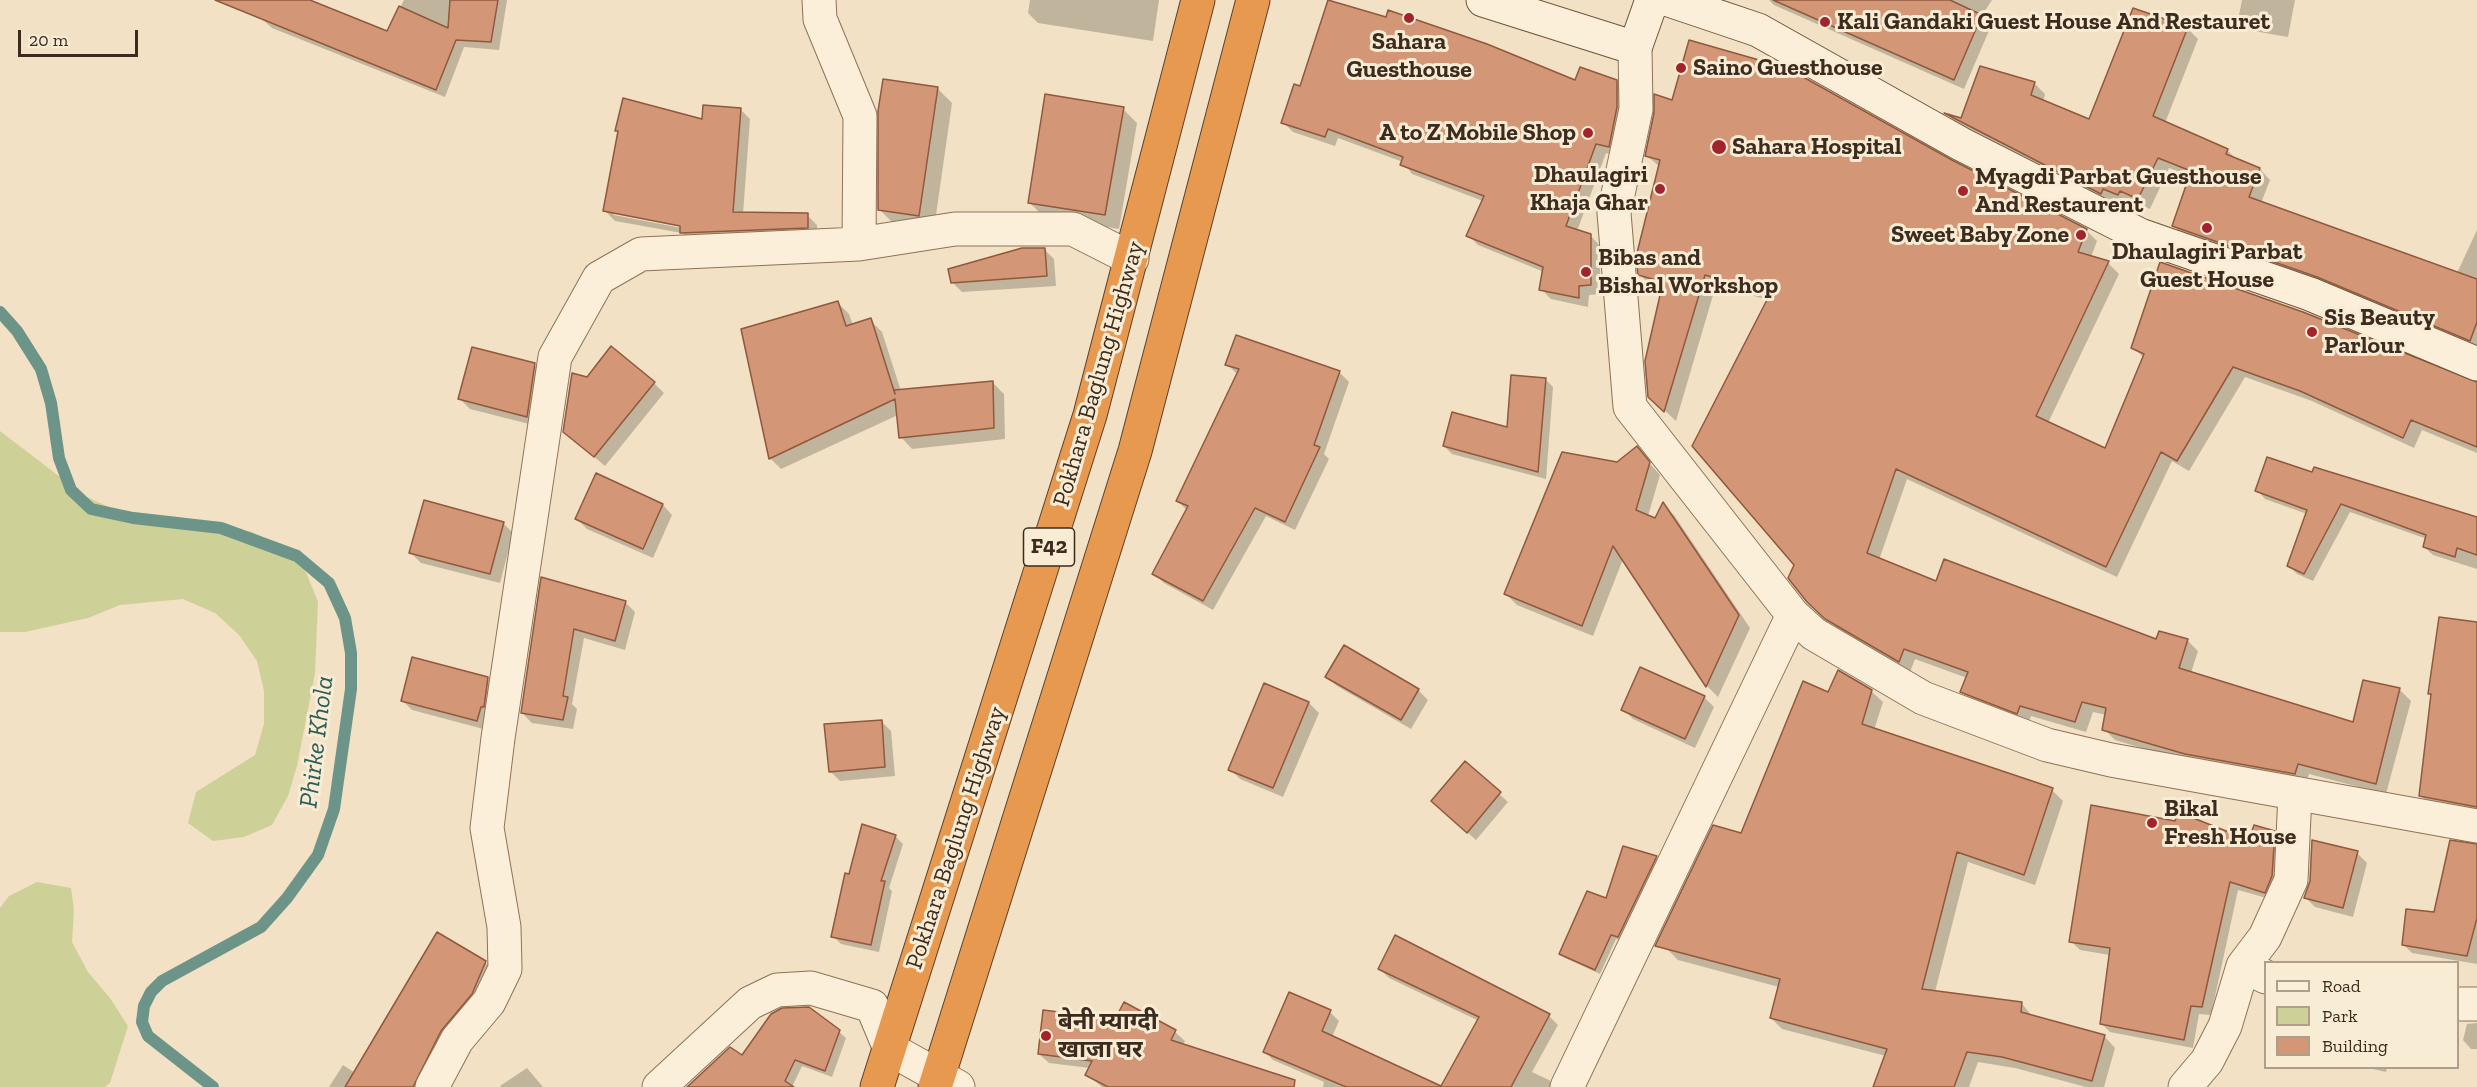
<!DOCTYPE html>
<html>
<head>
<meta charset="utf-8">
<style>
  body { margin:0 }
  #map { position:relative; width:2477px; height:1087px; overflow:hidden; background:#f2e1c4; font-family:"Zilla Slab",serif }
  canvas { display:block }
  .legend { position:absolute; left:2264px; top:961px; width:195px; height:108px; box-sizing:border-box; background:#f8ecd5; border:2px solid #ad9f8c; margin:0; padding:8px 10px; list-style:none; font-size:18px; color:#3d2b1e }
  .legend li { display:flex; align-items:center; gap:12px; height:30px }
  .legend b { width:30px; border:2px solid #ad9f8c }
  .scale { position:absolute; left:18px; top:30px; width:120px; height:27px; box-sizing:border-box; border:3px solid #3d2b1e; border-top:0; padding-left:8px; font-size:18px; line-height:21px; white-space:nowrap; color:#3d2b1e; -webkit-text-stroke:4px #f8ecd5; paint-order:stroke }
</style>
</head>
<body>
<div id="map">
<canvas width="2477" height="1087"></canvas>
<ul class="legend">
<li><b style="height:8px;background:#fbefd9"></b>Road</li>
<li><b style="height:16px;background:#ced197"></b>Park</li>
<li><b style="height:16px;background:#d39777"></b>Building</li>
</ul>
<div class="scale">20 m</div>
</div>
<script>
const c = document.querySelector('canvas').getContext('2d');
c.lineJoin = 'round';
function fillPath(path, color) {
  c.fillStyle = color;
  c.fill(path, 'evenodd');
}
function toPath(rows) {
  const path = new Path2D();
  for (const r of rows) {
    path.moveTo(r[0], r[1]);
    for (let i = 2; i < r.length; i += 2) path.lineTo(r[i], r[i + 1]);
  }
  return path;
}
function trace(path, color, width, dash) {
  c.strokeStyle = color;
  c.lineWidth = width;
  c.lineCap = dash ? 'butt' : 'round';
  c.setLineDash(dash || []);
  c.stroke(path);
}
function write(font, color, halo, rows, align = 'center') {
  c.font = font + ' "Zilla Slab","Noto Sans Devanagari",serif';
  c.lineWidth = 6;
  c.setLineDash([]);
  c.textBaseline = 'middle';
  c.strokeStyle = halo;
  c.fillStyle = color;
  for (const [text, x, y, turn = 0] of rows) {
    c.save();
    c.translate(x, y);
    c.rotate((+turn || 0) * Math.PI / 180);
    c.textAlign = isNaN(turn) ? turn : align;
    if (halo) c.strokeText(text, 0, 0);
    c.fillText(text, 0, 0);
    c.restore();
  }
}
fillPath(toPath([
  [0,431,85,496,115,510,178,517,252,532,282,546,306,572,318,602,315,673,297,766,288,796,272,825,244,837,213,841,188,823,196,792,255,755,264,724,264,691,257,661,239,635,215,613,183,599,120,605,88,618,25,632,0,632],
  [37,882,71,888,74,910,72,942,88,972,110,998,128,1026,110,1083,105,1087,0,1087,0,908,9,896]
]), '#ced197');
fillPath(toPath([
  [271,0,306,0,388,33,404,0,507,0,499,50,464,47,445,97,272,28,263,20],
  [1030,0,1159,0,1153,41,1038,23,1028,13],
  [1330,0,1576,82,1616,82,1626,92,1618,156,1606,153,1577,231,1590,235,1600,246,1600,294,1589,295,1588,307,1551,299,1541,289,1544,272,1478,245,1468,235,1483,201,1412,174,1403,162,1338,138,1335,146,1293,132,1283,122,1301,88],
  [1769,0,1992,0,1981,17,1991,26,1964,89,1774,5],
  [2242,0,2295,0,2288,37,2248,30,2238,20],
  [2187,28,2198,39,2165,123,2228,151,2237,160,2260,169,2270,180,2261,203,2457,273,2477,230,2477,349,2185,237,2174,226,2191,176,2169,168,2150,209,2131,201,2129,205,2114,199,2112,204,1957,124,1949,116,1962,120,2034,83,2045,94,2043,102,2090,121],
  [937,88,952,103,934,229,894,224,880,210],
  [1673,102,1951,162,2086,230,2097,241,2091,257,2108,263,2119,274,2048,423,2106,450,2144,358,2133,347,2477,386,2477,453,2422,430,2414,448,2312,401,2245,377,2189,471,2172,461,2117,577,1907,479,1879,560,1937,583,2157,641,2187,640,2198,651,2191,673,2354,724,2365,682,2400,690,2411,701,2386,794,2309,774,2306,784,2198,765,2115,740,2104,729,2106,715,2093,712,2086,732,2031,716,2028,724,1972,702,1962,692,1967,678,1915,659,1910,672,1838,629,1820,613,1795,565,1768,300,1716,285,1676,421,1649,396,1663,289,1651,285,1639,274,1660,167,1647,156],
  [740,109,750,119,743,214,807,215,817,225,817,237,692,243,682,233,615,221,605,211,619,133,617,130,703,121],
  [614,212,688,226,687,229,614,215],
  [1123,109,1137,123,1119,229,1044,217,1029,202],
  [1044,249,1054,259,1056,286,962,292,952,282],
  [838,303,849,314,853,325,870,320,882,332,901,391,992,382,1004,394,1005,439,912,449,901,437,898,415,781,469,770,458],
  [1227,364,1339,372,1349,382,1324,454,1329,459,1295,530,1266,516,1213,610,1164,583,1154,574,1188,511,1177,501,1237,374],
  [534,365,544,375,537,426,470,409,460,399],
  [1545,379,1553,387,1546,479,1452,454,1444,446,1508,429],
  [654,383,664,393,605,466,564,431],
  [1636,448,1660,475,1648,516,1655,519,1663,505,1674,515,1750,628,1718,697,1707,686,1623,559,1593,636,1517,605,1505,593,1617,464],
  [2313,474,2477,520,2477,569,2433,555,2424,547,2427,539,2350,512,2313,581,2297,574,2289,566,2307,514,2265,499,2257,490],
  [663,505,672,515,653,558,587,529,577,519],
  [503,523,513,533,500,583,421,563,411,553],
  [542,579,625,602,635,612,625,650,584,638,572,704,577,709,573,729,532,723,522,713],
  [2477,621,2477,813,2429,804,2421,796,2432,696,2429,693],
  [1327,677,1418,690,1428,700,1411,729,1337,686],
  [487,678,497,688,487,730,412,710,402,700],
  [1265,685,1309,703,1319,713,1283,797,1240,779,1230,769],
  [1871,691,1883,702,1874,730,2052,790,2063,801,2035,885,1968,862,1935,992,2022,1004,2033,1017,2104,1036,2115,1048,2104,1087,2086,1087,2015,1068,1978,1062,1969,1087,1875,1087,1886,1056,1782,1029,1771,1018,1779,987,1678,960,1667,949,1829,694],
  [1704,697,1714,707,1695,748,1633,719,1623,709],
  [881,721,891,731,895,776,840,781,830,771],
  [1465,763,1508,802,1476,840,1441,809],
  [2274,832,2283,841,2274,900,2238,890,2211,1015,2199,1014,2193,1048,2110,1032,2101,1023,2110,955,2080,950,2071,941],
  [895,836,903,844,889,888,892,891,879,952,841,944,833,936,850,875],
  [2477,845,2477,964,2412,953,2403,944,2435,914],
  [2357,853,2367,863,2353,917,2315,907,2305,897],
  [1656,858,1660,862,1623,941,1616,939,1600,974,1565,958,1561,953,1607,900],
  [485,962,495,972,428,1087,329,1087,343,1065,355,1073],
  [1380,969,1549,1016,1558,1025,1532,1072,1549,1080,1556,1087,1442,1087,1479,1021,1389,978],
  [1125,1004,1175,1032,1185,1041,1182,1045,1255,1087,1102,1087,1087,1074,1090,1068,1049,1063,1039,1054,1116,1020],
  [782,1010,814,1010,846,1038,832,1077,802,1066,792,1087,700,1087,743,1057],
  [1330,1012,1339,1021,1332,1037,1440,1087,1323,1087,1324,1082,1273,1060,1264,1051],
  [2477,1023,2477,1049,2471,1049,2463,1040,2467,1024],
  [527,1068,543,1087,501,1087,500,1086],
  [2369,1068,2387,1068,2386,1072]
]), '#0003');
trace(toPath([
  [0,312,17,331,41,369,51,403,59,458,71,490,91,509,133,518,221,528,297,556,329,583,345,618,351,653,351,689,334,809,318,855,287,898,261,927,162,981,151,992,144,1006,142,1022,148,1036,213,1087]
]), '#6c9488', 12);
const building = toPath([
  [215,0,310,0,387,31,399,6,448,28,450,0,498,0,491,42,456,40,436,90,215,0],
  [1328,0,1386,17,1388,10,1487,44,1575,80,1580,67,1617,80,1617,107,1609,147,1596,144,1566,226,1591,234,1591,285,1579,286,1579,298,1539,290,1543,267,1466,236,1484,196,1400,165,1403,157,1328,129,1325,137,1281,123,1294,84,1300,86,1328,0],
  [1773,0,1950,0,1982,15,1954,80,1773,0],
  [2133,8,2188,27,2153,116,2228,149,2226,154,2260,168,2249,197,2477,279,2477,322,2470,341,2317,277,2172,226,2191,171,2158,158,2138,199,2120,191,2118,195,2103,189,2101,194,1944,113,1961,118,1980,66,2035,82,2031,95,2089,119,2133,8],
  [1689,40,1787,68,1952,160,2087,229,2078,252,2109,261,2036,416,2105,448,2144,354,2131,348,2160,262,2303,312,2477,382,2477,447,2411,420,2403,438,2300,391,2233,367,2177,461,2161,452,2106,567,1896,469,1867,553,1936,581,1944,559,2156,639,2159,631,2188,639,2179,668,2353,722,2363,680,2400,688,2376,784,2298,764,2295,774,2185,754,2102,730,2106,708,2082,702,2075,722,2020,706,2017,714,1960,692,1968,672,1904,649,1899,662,1825,619,1807,602,1788,578,1794,565,1692,446,1770,294,1705,275,1664,412,1648,397,1645,361,1663,282,1638,275,1636,257,1660,160,1645,156,1654,113,1654,94,1672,100,1689,40],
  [883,79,938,87,919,216,878,210,878,111,883,79],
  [1045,94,1124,107,1105,215,1028,203,1045,94],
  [623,98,702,119,703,105,741,108,733,212,808,213,808,228,680,233,680,226,603,211,618,131,615,131,623,98],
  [1022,248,1045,248,1047,276,951,283,948,269,1022,248],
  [838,301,846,326,871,318,895,394,894,390,993,381,994,428,899,438,895,399,769,459,741,329,838,301],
  [1236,335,1340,371,1314,445,1320,447,1285,522,1255,508,1203,601,1152,574,1188,506,1176,501,1239,369,1225,365,1236,335],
  [611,346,655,382,594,457,563,432,572,373,587,377,611,346],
  [472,347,535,363,527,417,458,399,472,347],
  [1511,375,1546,378,1538,472,1443,446,1452,412,1507,427,1511,375],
  [1637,446,1650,462,1636,510,1655,518,1663,502,1739,615,1706,687,1613,546,1582,626,1504,594,1562,452,1617,462,1637,446],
  [2267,457,2312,472,2314,467,2477,517,2477,555,2457,548,2455,557,2423,547,2426,535,2341,504,2304,574,2287,566,2307,510,2255,491,2267,457],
  [596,473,663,504,643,549,575,519,596,473],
  [424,500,504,522,490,574,409,553,424,500],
  [541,577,626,601,615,641,574,629,563,696,568,697,563,720,521,713,541,577],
  [2439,617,2477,622,2477,807,2419,796,2431,694,2428,694,2439,617],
  [1344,645,1419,689,1401,720,1325,677,1344,645],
  [412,657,488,677,484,707,481,707,477,721,401,701,412,657],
  [1640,667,1705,696,1685,739,1621,710,1640,667],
  [1838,670,1872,690,1862,724,2053,788,2024,875,1957,852,1922,989,2022,1002,2021,1012,2105,1035,2092,1081,2002,1057,1967,1052,1954,1087,1873,1087,1887,1049,1770,1018,1780,979,1655,946,1713,825,1741,833,1803,681,1828,692,1838,670],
  [1264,683,1309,702,1273,788,1228,770,1264,683],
  [882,720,885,767,829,772,824,724,882,720],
  [1465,761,1501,792,1467,833,1431,801,1465,761],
  [2091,805,2175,821,2178,812,2249,840,2254,825,2275,831,2272,876,2265,893,2230,882,2202,1007,2191,1006,2184,1040,2100,1024,2110,948,2069,942,2091,805],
  [862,824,896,835,881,881,885,881,871,945,831,937,845,873,849,874,862,824],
  [2312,840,2358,851,2343,908,2304,898,2310,881,2312,840],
  [2450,840,2477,844,2477,918,2467,956,2402,945,2406,909,2434,912,2450,840],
  [1623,846,1657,856,1618,937,1611,935,1595,970,1559,954,1587,891,1606,898,1623,846],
  [437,932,486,961,472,994,441,1031,413,1087,345,1087,437,932],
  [1395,935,1550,1014,1511,1087,1346,1087,1263,1052,1289,992,1331,1010,1322,1031,1441,1086,1479,1017,1378,969,1395,935],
  [1124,1002,1176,1030,1171,1040,1295,1080,1294,1087,1108,1087,1085,1075,1092,1061,1038,1054,1043,1010,1115,1019,1124,1002],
  [809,1007,840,1030,825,1071,795,1060,785,1081,794,1087,687,1087,730,1047,742,1055,771,1014,782,1008,809,1007]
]);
fillPath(building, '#d39777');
trace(building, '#90583c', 1.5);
const street = toPath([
  [819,0,820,19,860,116,859,244],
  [1635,48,1636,109,1614,213,1630,407,1793,615,1814,634,1923,698,2047,745,2111,760,2477,826],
  [2243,966,2265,937,2291,880,2295,794],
  [2458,1004,2477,1004],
  [432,1087,457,1040,489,1002,505,969,504,927,487,828,498,738,555,357,599,278,641,254,859,244,955,229,1073,229,1132,259],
  [659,1087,750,1003,777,990,811,988,872,1006,890,1049,958,1087],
  [1567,1087,1793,615],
  [2185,1087,2207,1061,2225,1026,2243,966,2266,977]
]);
const secondary = toPath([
  [1483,0,1635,48,1652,0],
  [1669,0,1758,30,1961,144,2140,235,2310,294,2477,364]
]);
const highway = toPath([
  [877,1087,1090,415,1198,0],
  [935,1087,1135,451,1253,0]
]);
trace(street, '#8e7259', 35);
trace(secondary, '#70533c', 35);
trace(highway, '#5c402d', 35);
trace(street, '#fbefd9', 33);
trace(secondary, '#fbefd9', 33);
trace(highway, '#e79a4f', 33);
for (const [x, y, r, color] of [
  [1409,18,6,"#a3232d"],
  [1825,22,6,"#a3232d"],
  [1681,68,6,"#a3232d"],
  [1588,133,6,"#a3232d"],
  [1719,147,8,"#a3232d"],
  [1660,189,6,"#a3232d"],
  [1963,191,6,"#a3232d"],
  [2207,228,6,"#a3232d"],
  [2081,235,6,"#a3232d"],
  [1586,272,6,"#a3232d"],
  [2312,332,6,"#a3232d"],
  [2152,823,6,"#a3232d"],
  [1046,1036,6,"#a3232d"]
]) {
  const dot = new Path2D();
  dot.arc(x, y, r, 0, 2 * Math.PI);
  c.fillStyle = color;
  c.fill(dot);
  trace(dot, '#f8ecd5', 2);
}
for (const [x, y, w] of [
  [1049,547,51]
]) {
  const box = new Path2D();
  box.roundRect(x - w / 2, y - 19, w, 38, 4.5);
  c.fillStyle = '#f8ecd5';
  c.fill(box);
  trace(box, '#3d2b1e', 1.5);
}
write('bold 22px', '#3d2b1e', null, [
  ["F42",1049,547]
]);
write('bold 24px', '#3d2b1e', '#f8ecd5', [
  ["Kali Gandaki Guest House And Restauret",1837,22],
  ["Sahara",1409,42,"center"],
  ["Guesthouse",1409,70,"center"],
  ["Saino Guesthouse",1693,68],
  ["A to Z Mobile Shop",1576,133,"right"],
  ["Sahara Hospital",1732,147],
  ["Dhaulagiri",1648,175,"right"],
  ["Khaja Ghar",1648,203,"right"],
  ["Myagdi Parbat Guesthouse",1975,177],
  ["And Restaurent",1975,205],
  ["Sweet Baby Zone",2069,235,"right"],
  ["Dhaulagiri Parbat",2207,252,"center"],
  ["Guest House",2207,280,"center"],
  ["Bibas and",1598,258],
  ["Bishal Workshop",1598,286],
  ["Sis Beauty",2324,318],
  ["Parlour",2324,346],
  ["Bikal",2164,809],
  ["Fresh House",2164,837],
  ["बेनी म्याग्दी",1058,1022],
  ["खाजा घर",1058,1050]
], 'left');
write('24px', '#3d2b1e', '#f8ecd5', [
  ["Pokhara Baglung Highway",1099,374,-74],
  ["Pokhara Baglung Highway",956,838,-72]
]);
write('italic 26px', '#2c5e58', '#f8ecd5', [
  ["Phirke Khola",317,742,-83]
]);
</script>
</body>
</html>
